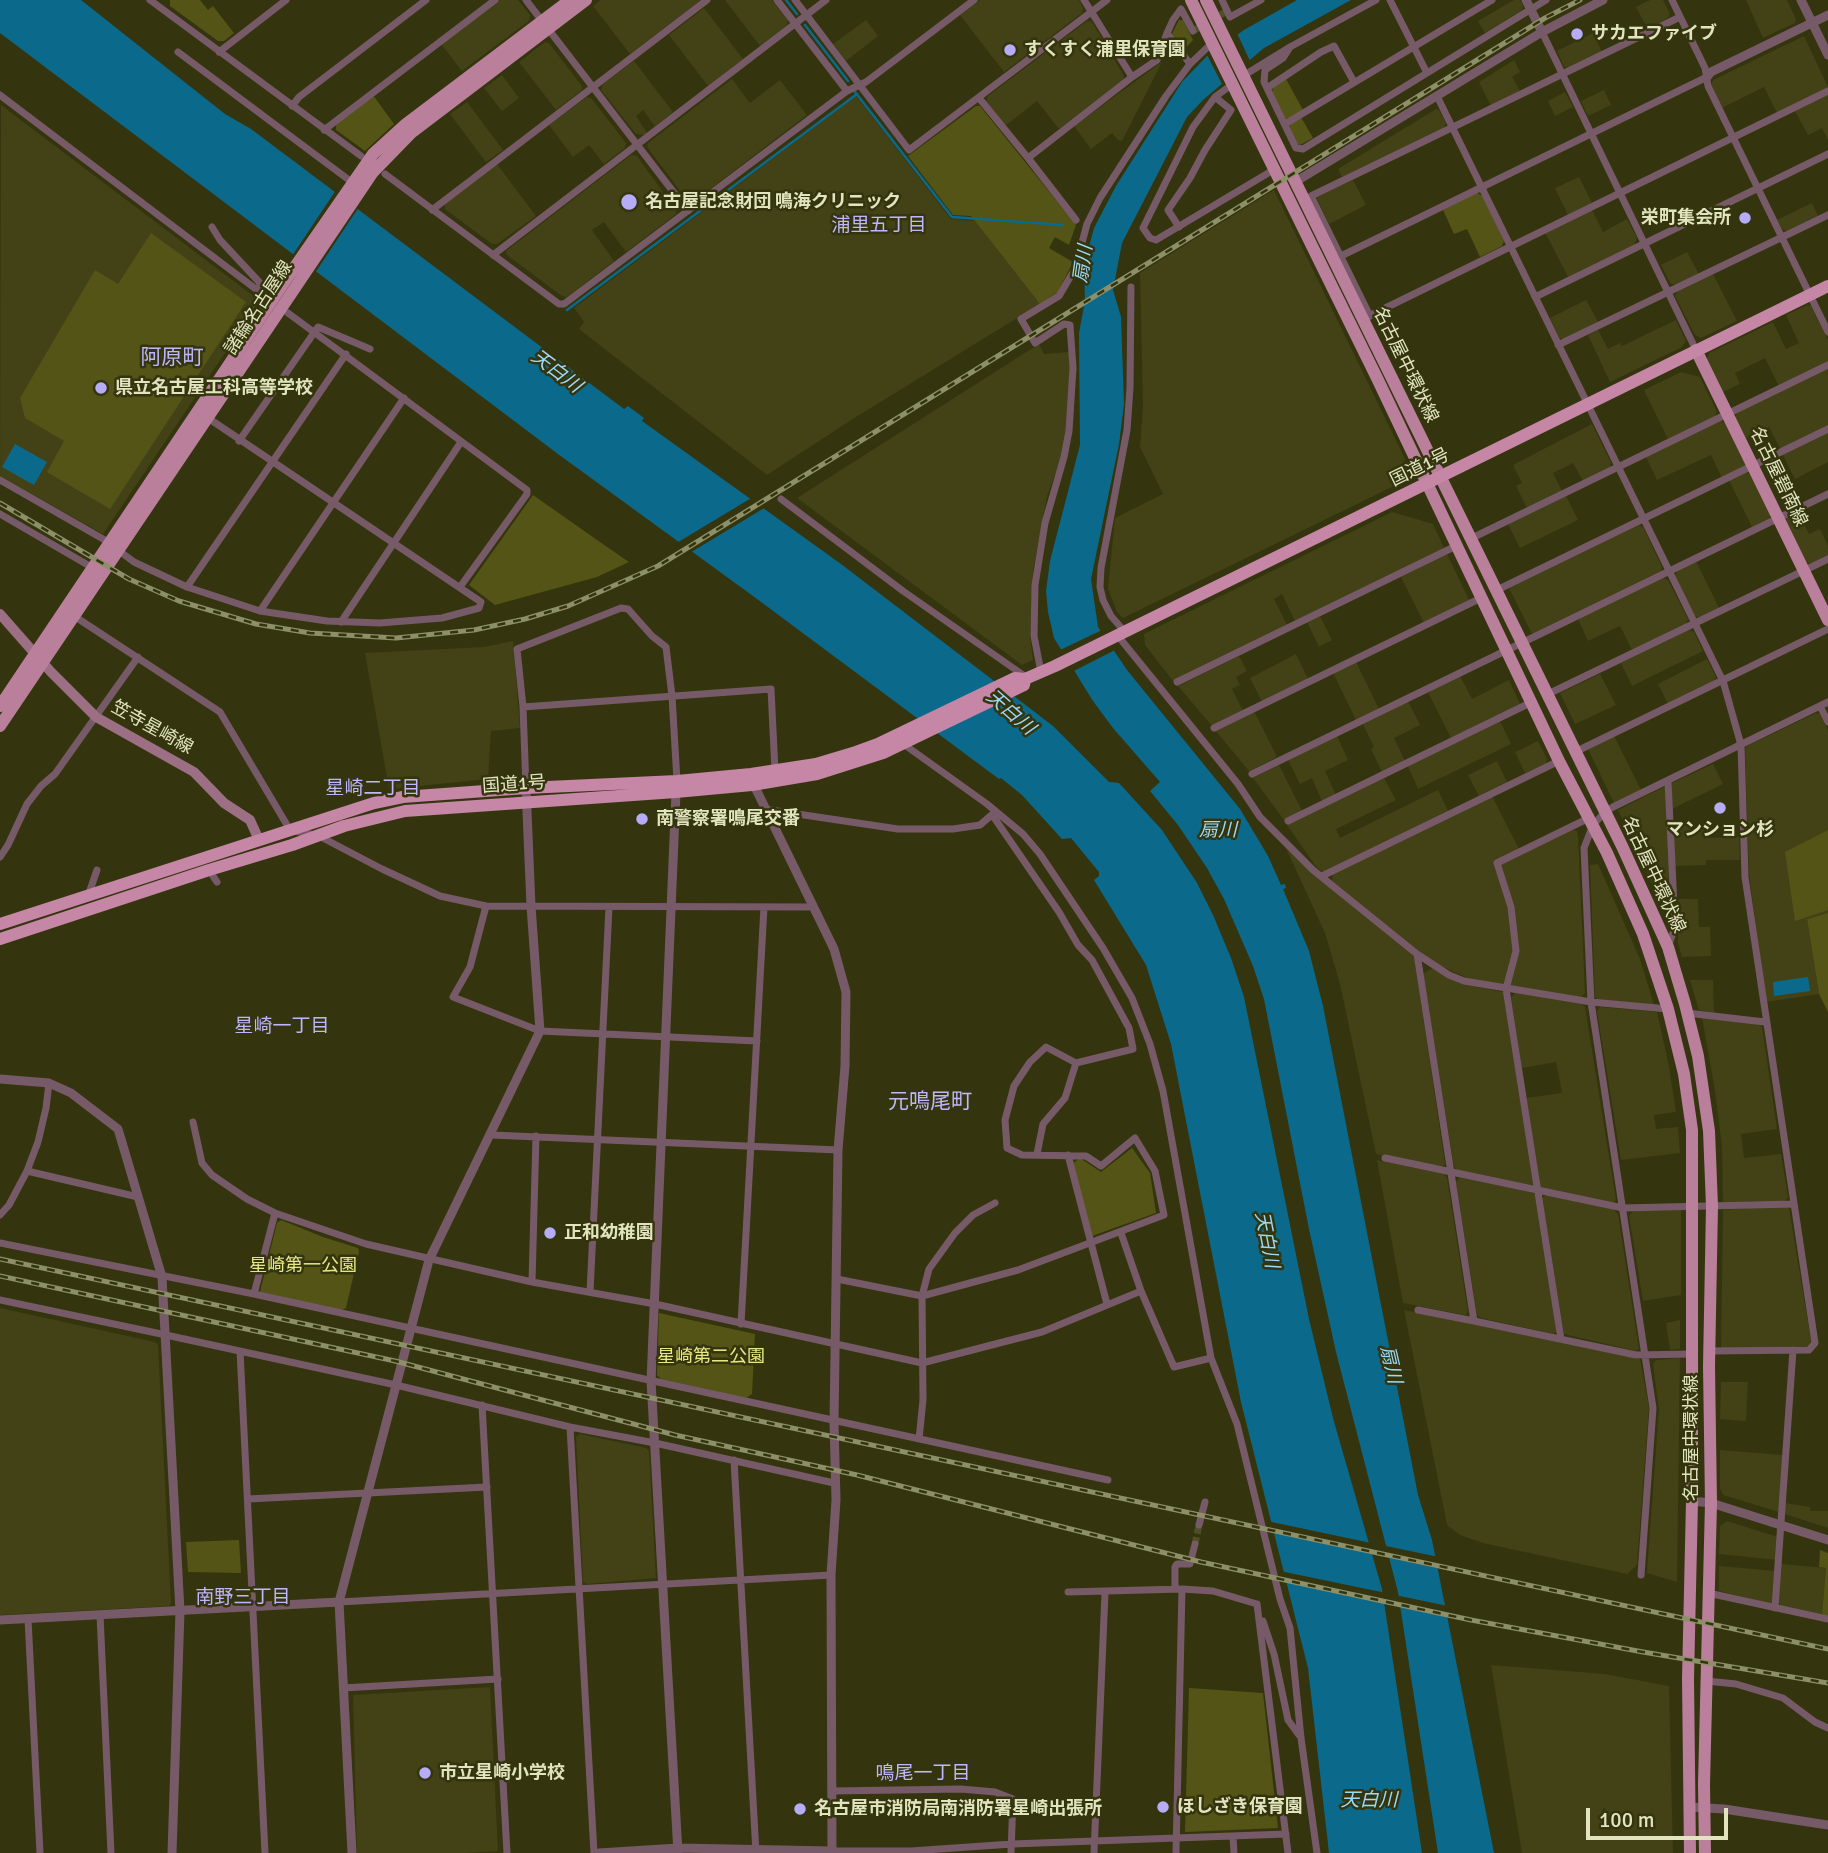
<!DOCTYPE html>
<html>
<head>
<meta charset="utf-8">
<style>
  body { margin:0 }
  #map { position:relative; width:1828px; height:1853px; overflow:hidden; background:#34350e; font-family:Signika,sans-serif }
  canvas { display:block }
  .scale { position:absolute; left:1586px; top:1808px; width:142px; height:32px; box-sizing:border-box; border:4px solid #e2e4c0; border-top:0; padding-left:9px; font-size:21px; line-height:24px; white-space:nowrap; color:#e2e4c0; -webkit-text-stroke:5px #34350e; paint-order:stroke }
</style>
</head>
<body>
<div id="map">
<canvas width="1828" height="1853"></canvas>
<div class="scale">100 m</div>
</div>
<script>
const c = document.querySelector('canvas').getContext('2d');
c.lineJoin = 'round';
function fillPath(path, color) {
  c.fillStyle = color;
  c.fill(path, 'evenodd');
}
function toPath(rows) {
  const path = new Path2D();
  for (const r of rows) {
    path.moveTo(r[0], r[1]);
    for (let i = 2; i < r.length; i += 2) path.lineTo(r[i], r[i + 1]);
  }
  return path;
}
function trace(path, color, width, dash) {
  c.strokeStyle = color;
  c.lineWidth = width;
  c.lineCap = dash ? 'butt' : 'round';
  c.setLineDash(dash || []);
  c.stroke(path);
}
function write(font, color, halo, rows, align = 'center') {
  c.font = font + ' Signika,"Noto Sans JP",sans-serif';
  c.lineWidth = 5;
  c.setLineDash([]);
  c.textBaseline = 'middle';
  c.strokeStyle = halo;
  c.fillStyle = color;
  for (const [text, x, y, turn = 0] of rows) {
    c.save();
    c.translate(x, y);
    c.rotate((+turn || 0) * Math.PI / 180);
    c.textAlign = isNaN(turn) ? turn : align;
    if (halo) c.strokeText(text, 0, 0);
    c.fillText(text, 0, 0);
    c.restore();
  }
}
fillPath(toPath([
  [500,0,518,0,530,15,529,21,462,71,441,44],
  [601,0,701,0,630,54,593,6],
  [725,0,772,0,788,20,787,25,760,46],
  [980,0,1079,0,1083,8,1082,13,1004,72,960,15],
  [1514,0,1520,0,1523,6,1522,10,1485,33,1478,21],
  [1650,0,1663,0,1670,14,1668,18,1648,29,1636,7],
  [1746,0,1787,0,1796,19,1795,23,1763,38],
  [704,8,743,59,708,86,669,35],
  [866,20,878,36,846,61,833,44],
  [1087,21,1092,22,1124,76,1123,81,1059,129,1037,101,1005,126,986,102,988,96],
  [1593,33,1602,52,1568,68,1564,67,1557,51],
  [1804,36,1828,87,1777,113,1764,87,1722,108,1711,85,1713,80],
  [545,42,549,43,582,86,582,90,556,110,519,62],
  [1514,60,1520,72,1512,77,1520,91,1491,106,1479,82],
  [634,61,673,112,655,126,643,110,636,116,647,133,644,135,636,134,601,90,603,84],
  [1162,62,1122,141,1118,140,1112,133,1091,149,1074,126],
  [502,75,519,98,502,111,484,88],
  [732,79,750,103,780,80,807,115,693,202,687,200,647,147,648,143],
  [1604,90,1611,105,1588,116,1581,101],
  [1565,92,1573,107,1555,116,1548,101],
  [1828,95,1828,140,1822,128,1808,135,1795,111],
  [856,96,951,219,975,221,1040,304,848,422,767,475,579,329,584,322,574,308],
  [587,97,592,99,626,143,625,148,604,164,589,145,573,157,549,125],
  [467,102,503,150,486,162,450,114],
  [1,105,260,301,103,534,0,476],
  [1436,109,1439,110,1446,123,1444,128,1342,177,1338,169],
  [631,155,637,156,676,210,676,214,626,252,604,222,592,230,614,261,567,297,562,296,507,255,506,251],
  [497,164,536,216,497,244,492,244,445,209,445,204],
  [1579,177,1592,203,1568,215,1555,188],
  [1353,180,1366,205,1329,224,1316,197],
  [1274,190,1405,459,1396,485,1123,618,1117,612,1108,589,1115,518,1163,494,1140,447,1143,407,1140,273],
  [1812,203,1818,216,1786,231,1782,229,1777,220],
  [1592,210,1603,232,1627,219,1637,238,1634,245,1568,277,1545,232],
  [1687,252,1699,274,1675,285,1670,283,1661,265],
  [1713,274,1737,321,1701,338,1695,335,1675,296,1678,291],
  [1586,300,1598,322,1564,339,1559,338,1550,318],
  [1808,305,1811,306,1828,340,1828,362,1779,386,1765,358,1735,373,1740,384,1723,392,1707,360,1709,353,1773,322,1786,349,1799,343,1786,315],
  [1676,320,1686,341,1682,347,1610,382,1588,335,1598,330,1608,349,1620,343,1622,346],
  [1039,344,1044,354,1069,352,1070,374,1066,431,1062,456,1047,496,1033,571,1030,637,1033,660,1022,665,797,498],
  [1828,369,1828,427,1781,450,1769,427,1746,438,1735,418,1737,413],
  [1681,372,1700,377,1717,412,1714,417,1668,439,1644,390],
  [1721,421,1726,423,1746,464,1744,467,1722,478,1711,455,1657,480,1646,457],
  [1592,424,1611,463,1610,468,1583,481,1573,463,1553,473,1562,491,1527,508,1516,486,1522,483,1513,465],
  [1828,432,1828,462,1795,479,1783,455],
  [1746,472,1751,474,1771,514,1769,519,1752,527,1729,480],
  [1566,496,1578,520,1520,548,1508,524],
  [1392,512,1433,524,1444,548,1295,621,1282,594,1274,599,1287,625,1173,681,1145,645,1144,634],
  [1798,512,1809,534,1820,529,1828,546,1828,555,1810,564,1805,561,1785,522,1788,516],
  [1639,525,1643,527,1662,567,1661,571,1532,634,1509,588],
  [1447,554,1469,600,1424,623,1401,577],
  [1696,561,1719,608,1700,618,1693,615,1675,577,1677,571],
  [1663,578,1668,580,1688,619,1686,624,1632,650,1620,626,1588,641,1578,619],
  [1320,616,1332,640,1319,647,1307,622],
  [1689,630,1694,632,1703,651,1632,686,1621,663],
  [513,641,520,728,491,731,488,779,389,789,365,653,484,647],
  [1296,654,1308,679,1262,702,1250,678],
  [1239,656,1247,671,1236,677,1240,685,1232,689,1243,711,1212,726,1178,686],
  [1707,659,1716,677,1714,682,1668,704,1658,684],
  [1356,662,1379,709,1356,720,1333,673],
  [1600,674,1616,705,1575,724,1560,693],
  [1460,676,1472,699,1509,680,1520,704,1451,738,1428,692],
  [1408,701,1420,725,1394,738,1405,761,1382,772,1371,749,1374,747,1363,724],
  [1254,711,1277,757,1249,771,1215,730],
  [1816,713,1820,714,1828,730,1828,913,1807,919,1819,994,1766,1002,1749,873,1745,750,1747,746],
  [1500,721,1511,744,1418,789,1408,766],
  [1337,736,1348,760,1325,771,1336,795,1322,801,1312,778,1300,784,1288,760],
  [1614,736,1641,790,1614,803,1588,749],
  [1538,741,1547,759,1546,764,1525,773,1515,752],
  [1497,761,1507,782,1479,796,1468,775],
  [1713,764,1723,784,1672,809,1672,783],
  [1279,765,1302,811,1284,820,1253,778],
  [1384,778,1396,800,1336,829,1340,838,1438,790,1448,811,1323,872,1317,868,1287,825],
  [1666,786,1672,927,1618,810],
  [1492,796,1519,849,1495,861,1508,908,1514,950,1504,985,1470,979,1434,963,1332,881,1333,874],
  [1704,825,1705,838,1739,837,1740,860,1706,860,1706,865,1675,866,1673,826],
  [1573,830,1577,831,1578,836,1585,993,1581,998,1509,986,1518,950,1500,865],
  [1285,846,1414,955,1445,1164,1442,1167,1376,1154,1340,984,1325,933],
  [1598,864,1640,959,1654,1005,1599,1000,1595,997,1590,865],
  [1677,899,1698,899,1699,927,1710,927,1711,956,1682,957,1678,943],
  [1432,968,1462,984,1503,992,1534,1183,1531,1186,1456,1170,1454,1166,1423,974],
  [1690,980,1713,980,1714,1013,1699,1010],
  [1515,993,1581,1004,1585,1007,1616,1200,1611,1204,1544,1190,1540,1187,1526,1098,1562,1093,1556,1062,1522,1068,1511,998],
  [1600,1007,1657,1012,1669,1066,1676,1112,1654,1115,1656,1129,1678,1127,1680,1153,1621,1160,1597,1011],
  [1702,1017,1758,1024,1762,1027,1777,1129,1741,1134,1744,1158,1781,1154,1788,1197,1785,1201,1723,1202,1722,1146,1715,1091],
  [1377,1160,1444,1174,1447,1178,1468,1312,1465,1315,1403,1303],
  [1460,1177,1533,1193,1536,1196,1558,1330,1554,1334,1481,1318,1477,1315,1456,1182],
  [1546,1195,1613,1209,1618,1214,1639,1349,1636,1351,1564,1334,1542,1198],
  [1784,1205,1789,1208,1811,1341,1808,1346,1721,1348,1723,1210],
  [1681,1210,1681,1295,1643,1301,1629,1216,1633,1211],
  [0,1308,155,1342,158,1345,171,1603,169,1606,0,1615],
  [1404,1310,1640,1359,1649,1407,1637,1565,1627,1574,1483,1543,1460,1535,1447,1525],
  [1680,1320,1680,1349,1670,1350,1666,1323],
  [1680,1358,1677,1582,1647,1573,1659,1409,1653,1364,1656,1360],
  [1721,1382,1748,1382,1746,1421,1720,1419],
  [580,1434,646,1448,649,1451,656,1578,587,1584,583,1582,576,1437],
  [1720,1450,1783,1455,1779,1512,1723,1495,1720,1488],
  [1785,1503,1810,1507,1810,1511,1828,1511,1828,1528,1785,1514],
  [1727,1521,1778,1537,1777,1560,1719,1554,1720,1526],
  [1781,1564,1826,1568,1822,1614,1781,1606,1778,1602],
  [1719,1566,1776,1571,1773,1604,1719,1591],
  [1491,1665,1605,1674,1669,1686,1673,1853,1522,1853],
  [490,1687,498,1851,465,1853,357,1853,353,1695]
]), '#424216');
fillPath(toPath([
  [170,0,200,0,208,10,213,6,234,33,224,41,218,41,170,6],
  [1179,20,1183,20,1193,40,1184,50,1172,34],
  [1286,79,1303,110,1288,119,1283,118,1272,93,1273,88],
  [373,95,394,124,365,151,336,130,336,126,338,121],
  [976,106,980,106,1076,225,1069,245,1055,237,1049,248,1073,262,1058,292,1040,304,971,216,953,215,908,156],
  [1301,117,1313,138,1300,145,1296,143,1289,128,1290,124],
  [1477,193,1483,196,1504,241,1502,246,1480,257,1467,229,1454,234,1443,210],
  [151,233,246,302,110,509,47,472,64,441,25,418,20,398,95,270,118,284],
  [533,495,610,549,629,562,597,577,495,605,469,585],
  [1828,830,1828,910,1795,921,1785,852],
  [1828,913,1828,1012,1819,994,1807,919],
  [1132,1148,1150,1173,1156,1213,1092,1236,1072,1164,1080,1158,1101,1172],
  [281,1220,323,1237,358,1248,359,1252,346,1308,340,1311,260,1292,277,1223],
  [659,1313,755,1334,752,1394,746,1398,661,1379,657,1375],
  [239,1540,241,1573,188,1572,186,1542],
  [1820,1550,1828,1553,1828,1616,1822,1614,1826,1568,1819,1567],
  [1189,1688,1263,1693,1278,1828,1185,1832]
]), '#535416');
fillPath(toPath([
  [0,0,81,0,225,114,251,129,624,409,628,406,644,418,642,421,841,564,1053,726,1109,782,1119,783,1162,830,1197,883,1213,915,1231,958,1244,997,1309,1319,1333,1418,1382,1589,1422,1853,1329,1853,1308,1668,1241,1402,1171,1044,1146,965,1094,880,1099,876,1099,872,1071,838,1062,839,1022,795,1001,778,999,779,753,596,558,454,0,33],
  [1297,0,1351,0,1264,48,1203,100,1187,117,1122,243,1113,290,1121,317,1124,404,1119,444,1091,579,1098,627,1127,670,1240,809,1268,856,1281,885,1285,884,1286,888,1283,889,1309,951,1323,1006,1418,1495,1432,1540,1494,1853,1438,1853,1398,1592,1336,1352,1309,1229,1264,999,1253,966,1224,899,1207,868,1178,825,1150,791,1160,782,1113,728,1093,701,1054,638,1048,612,1046,591,1050,561,1080,445,1079,333,1085,301,1084,265,1094,228,1116,186,1182,82,1207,56,1244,30],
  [15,444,47,462,34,485,2,467],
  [1808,977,1810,991,1774,996,1773,982]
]), '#0b6a8b');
fillPath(toPath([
  [1236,31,1251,63,1223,86,1206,53],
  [336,190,359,207,315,273,292,256],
  [753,497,766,507,688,554,675,544],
  [1103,628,1117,649,1072,672,1058,651,1102,630],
  [1267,1521,1371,1543,1375,1554,1270,1532],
  [1381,1545,1439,1557,1441,1569,1385,1557],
  [1280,1571,1386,1593,1388,1604,1283,1581],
  [1395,1595,1448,1606,1451,1618,1397,1606]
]), '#34350e');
trace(toPath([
  [786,0,797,14],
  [805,25,848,81],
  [855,92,952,217,1062,225],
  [567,310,857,94]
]), '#0b6a8b', 2.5);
trace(toPath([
  [1193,31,1227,11],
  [1195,1544,1199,1525]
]), '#4e4f29', 7, [7, 3.5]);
trace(toPath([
  [150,0,361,156],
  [526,0,688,211],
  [777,0,847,91],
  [795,0,909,150,1107,0],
  [1222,0,1230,17,1261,0],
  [1390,0,1427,73],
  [1672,0,1705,68,1708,86,1828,332],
  [1542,32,1696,350],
  [1290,47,1283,58,1265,70,1264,82,1296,148,1303,149,1546,0],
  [178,52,353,183],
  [219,52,286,0],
  [1190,64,1212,43],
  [1243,76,1290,47,1376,0],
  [1132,77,1157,60,1167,33],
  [1234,83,1215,97,1193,127,1143,228,1150,238,1156,240,1275,169],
  [1267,88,1321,52,1334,46,1354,82],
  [0,95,265,296],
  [1437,96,1723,681,1741,745,1745,877,1815,1343,1809,1350,1709,1351],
  [979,98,1028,158,1132,77,1084,0],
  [292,106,299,97,426,0],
  [1285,124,1492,0],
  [324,130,495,0],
  [1028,158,1076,220],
  [385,174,559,304,564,304,847,91,866,82,974,0],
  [432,210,707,0],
  [212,227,220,240,261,284,257,290],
  [1179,227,1168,210,1190,178,1205,150,1231,110,1215,97],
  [493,255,826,0],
  [1341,256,1707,77],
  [1535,297,1828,154],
  [288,313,527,490,527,494,460,587],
  [1370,316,1311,196,1680,17],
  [1367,317,1828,91],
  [1558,345,1828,215],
  [239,441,318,327,370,349],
  [0,480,110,543],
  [781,499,903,591,1026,677],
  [0,514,93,568],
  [1472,538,1828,365],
  [118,550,134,562,187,587,260,611,327,621,380,623,442,618,479,608,481,602,205,416],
  [187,587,346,354],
  [1497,590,1828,429],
  [260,611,404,398],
  [74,616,220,712,290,830,319,836,382,869,440,896,486,906,812,907],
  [341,622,461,442],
  [1125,632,1111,616,1103,600,1100,587,1101,568,1127,430,1130,388,1131,287],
  [1118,636,1238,784,1260,817,1313,870,1417,954,1449,975,1464,981,1591,1002,1653,1408,1641,1575],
  [1041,672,1034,636,1035,585,1045,523,1064,457,1069,431,1073,368,1070,325,1064,324,1035,343,1021,319,1059,296,1075,269,1087,224,1100,198,1166,96,1190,64,1167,33,1173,20,1181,9,1193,31],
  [1177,682,1456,546],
  [1548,694,1828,559],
  [1820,706,1828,722],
  [523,707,771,689,775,771],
  [1214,728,1481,598],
  [902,743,987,804,1023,834,1040,854,1103,948,1132,998,1150,1044,1163,1091,1211,1358,1237,1424,1280,1599,1290,1628,1301,1738,1317,1853],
  [1575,752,1828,629],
  [1252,774,1828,494],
  [526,788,523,707,517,649,621,608,628,609,652,636,666,647,672,696,677,781],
  [764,809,898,829,953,829,980,825,995,812],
  [1288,821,1532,702],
  [0,857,8,845,27,804,41,786,55,774,138,657],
  [209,870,217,882],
  [1322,876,1559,761],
  [88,896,97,870],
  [486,906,470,967,453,997,540,1031,757,1041],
  [1668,947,1675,927,1668,781],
  [1417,954,1474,1321,1636,1355,1692,1354],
  [1668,1009,1591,1002,1584,848,1593,825,1605,812,1613,807,1828,702],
  [1687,1013,1765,1022],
  [193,1122,202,1163,212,1175,247,1199,275,1213,366,1244,532,1282,655,1304,922,1363,1042,1332,1141,1291],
  [492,1135,838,1150],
  [1037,1154,1043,1124,1065,1098,1076,1063],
  [1068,1155,1107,1304],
  [1385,1158,1623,1208,1793,1204],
  [27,1171,138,1197],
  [0,1215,9,1205,27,1171,38,1142,46,1108,49,1083],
  [1121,1233,1141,1291,1174,1367,1211,1358],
  [0,1243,254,1294,1108,1480],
  [837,1279,922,1296,1018,1270,1164,1215,1155,1171,1135,1138,1101,1166,1086,1156,1022,1155,1007,1148,1005,1120,1014,1086,1030,1062,1046,1047,1076,1063,1133,1049,1129,1028,1092,960,1078,945,1059,912,993,816],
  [532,1282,536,1136],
  [590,1292,609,907],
  [254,1294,275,1213],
  [0,1300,166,1335,396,1385,570,1427,655,1443,834,1483],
  [1418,1310,1474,1321],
  [741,1324,764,907],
  [1561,1339,1506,989,1516,951,1511,907,1497,863,1589,818],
  [240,1351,265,1853],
  [482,1405,507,1853],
  [570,1427,594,1853],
  [919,1439,923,1400,922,1296,929,1269,955,1233,973,1215,995,1203],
  [734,1460,756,1853],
  [248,1499,487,1487],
  [1199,1525,1205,1502],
  [1175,1589,1175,1567,1177,1564,1190,1564,1195,1544],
  [1068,1592,1182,1589,1213,1591,1257,1604],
  [1708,1593,1828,1619],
  [339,1602,831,1575],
  [1257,1604,1288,1853],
  [1775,1608,1793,1350],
  [100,1615,111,1853],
  [28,1619,40,1853],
  [1263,1621,1274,1654,1288,1720,1299,1735],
  [1706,1681,1736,1684,1783,1698,1815,1722,1828,1728],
  [343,1688,498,1679],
  [833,1791,961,1789,995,1792,1013,1799,1011,1853],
  [1233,1837,1234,1853],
  [832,1851,911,1851,1012,1844,1286,1834],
  [1094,1853,1105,1593],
  [1176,1853,1182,1589]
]), '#775a67', 7);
trace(toPath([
  [1526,0,1542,32],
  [1801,0,1828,55],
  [1707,77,1711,72,1828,15],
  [1295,182,1542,32,1603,0],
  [752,781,834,949,846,992,845,1066,838,1150,834,1422,836,1500,831,1575,832,1853],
  [676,792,651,1381,678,1853],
  [0,1079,49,1083,71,1093,118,1129,162,1277,180,1611,172,1853],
  [1692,1501,1711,1503,1828,1540],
  [0,1620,339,1602],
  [1689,1807,1724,1809,1828,1825],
  [352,1853,339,1602,429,1260,540,1031,531,906,526,788],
  [599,1853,678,1848,832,1851]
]), '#775a67', 9);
trace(toPath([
  [0,614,51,672,96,717,194,772,224,803,250,820,259,840]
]), '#9c6f84', 10);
trace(toPath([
  [1191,0,1377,378,1559,761,1607,853,1643,934,1668,1009,1684,1074,1692,1130,1692,1501,1688,1679,1690,1853],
  [1206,0,1622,846,1668,947,1685,1004,1698,1056,1709,1131,1712,1206,1709,1366,1711,1503,1704,1784,1705,1853],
  [1696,350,1828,620],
  [0,706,285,281,373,154,406,124,570,0],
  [0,726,373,172,411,133,586,0]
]), '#b97f9b', 12);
trace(toPath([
  [0,924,374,803,403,797,526,788,677,781,751,774,816,764,856,752,878,744,1015,678,1025,679,1055,666,1828,286],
  [0,939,209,870,292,845,344,826,405,811,676,792,752,785,817,774,883,753,1024,685,1025,679]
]), '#c686a5', 12);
const rail = toPath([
  [0,503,129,579,179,601,256,624,310,633,396,638,474,630,525,619,568,606,658,566,1545,18,1580,0],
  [0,1259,1828,1649],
  [0,1276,395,1361,675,1435,857,1475,1201,1562,1471,1620,1643,1652,1828,1683]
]);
trace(rail, '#8d8f69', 5);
trace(rail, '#34350e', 2.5, [8]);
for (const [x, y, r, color] of [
  [1577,34,7,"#b6acf8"],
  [1010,50,7,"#b6acf8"],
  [629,202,9,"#b6acf8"],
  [1745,218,7,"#b6acf8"],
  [101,388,7,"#b6acf8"],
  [1720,808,7,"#b6acf8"],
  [642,819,7,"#b6acf8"],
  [550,1233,7,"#b6acf8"],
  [425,1773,7,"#b6acf8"],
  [1163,1807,7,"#b6acf8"],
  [800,1809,7,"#b6acf8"]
]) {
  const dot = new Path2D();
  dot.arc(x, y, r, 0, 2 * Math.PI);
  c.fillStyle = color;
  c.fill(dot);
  trace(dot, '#34350e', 2.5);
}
write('bold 18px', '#e2e4c0', '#34350e', [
  ["サカエファイブ",1591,34],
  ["すくすく浦里保育園",1024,50],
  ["名古屋記念財団 鳴海クリニック",645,202],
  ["栄町集会所",1731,218,"right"],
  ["県立名古屋工科高等学校",115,388],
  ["南警察署鳴尾交番",656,819],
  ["マンション杉",1720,830,"center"],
  ["正和幼稚園",564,1233],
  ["市立星崎小学校",439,1773],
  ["ほしざき保育園",1177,1807],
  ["名古屋市消防局南消防署星崎出張所",814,1809]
], 'left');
write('18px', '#e2e4c0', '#34350e', [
  ["諸輪名古屋線",259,308,-57],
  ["名古屋中環状線",1405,365,64],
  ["国道1号",1420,468,-26],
  ["名古屋碧南線",1778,477,64],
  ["笠寺星崎線",152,728,29],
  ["国道1号",514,785,-4],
  ["名古屋中環状線",1653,875,65],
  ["名古屋中環状線",1692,1438,-90]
]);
write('18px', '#e6e883', '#34350e', [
  ["星崎第一公園",303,1266],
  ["星崎第二公園",711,1357]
]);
write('19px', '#bfb6fe', '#34350e', [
  ["浦里五丁目",879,226],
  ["星崎二丁目",373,789],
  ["星崎一丁目",282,1027],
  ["南野三丁目",243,1598],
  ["鳴尾一丁目",923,1774]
]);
write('italic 19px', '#9cd9f7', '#34350e', [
  ["扇川",1084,264,-82],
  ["天白川",556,372,37],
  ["天白川",1010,713,41],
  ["扇川",1218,831],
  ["天白川",1266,1240,79],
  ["扇川",1390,1365,77],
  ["天白川",1369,1801]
]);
write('21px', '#bfb6fe', '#34350e', [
  ["阿原町",172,358],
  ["元鳴尾町",930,1102]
]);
</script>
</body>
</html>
